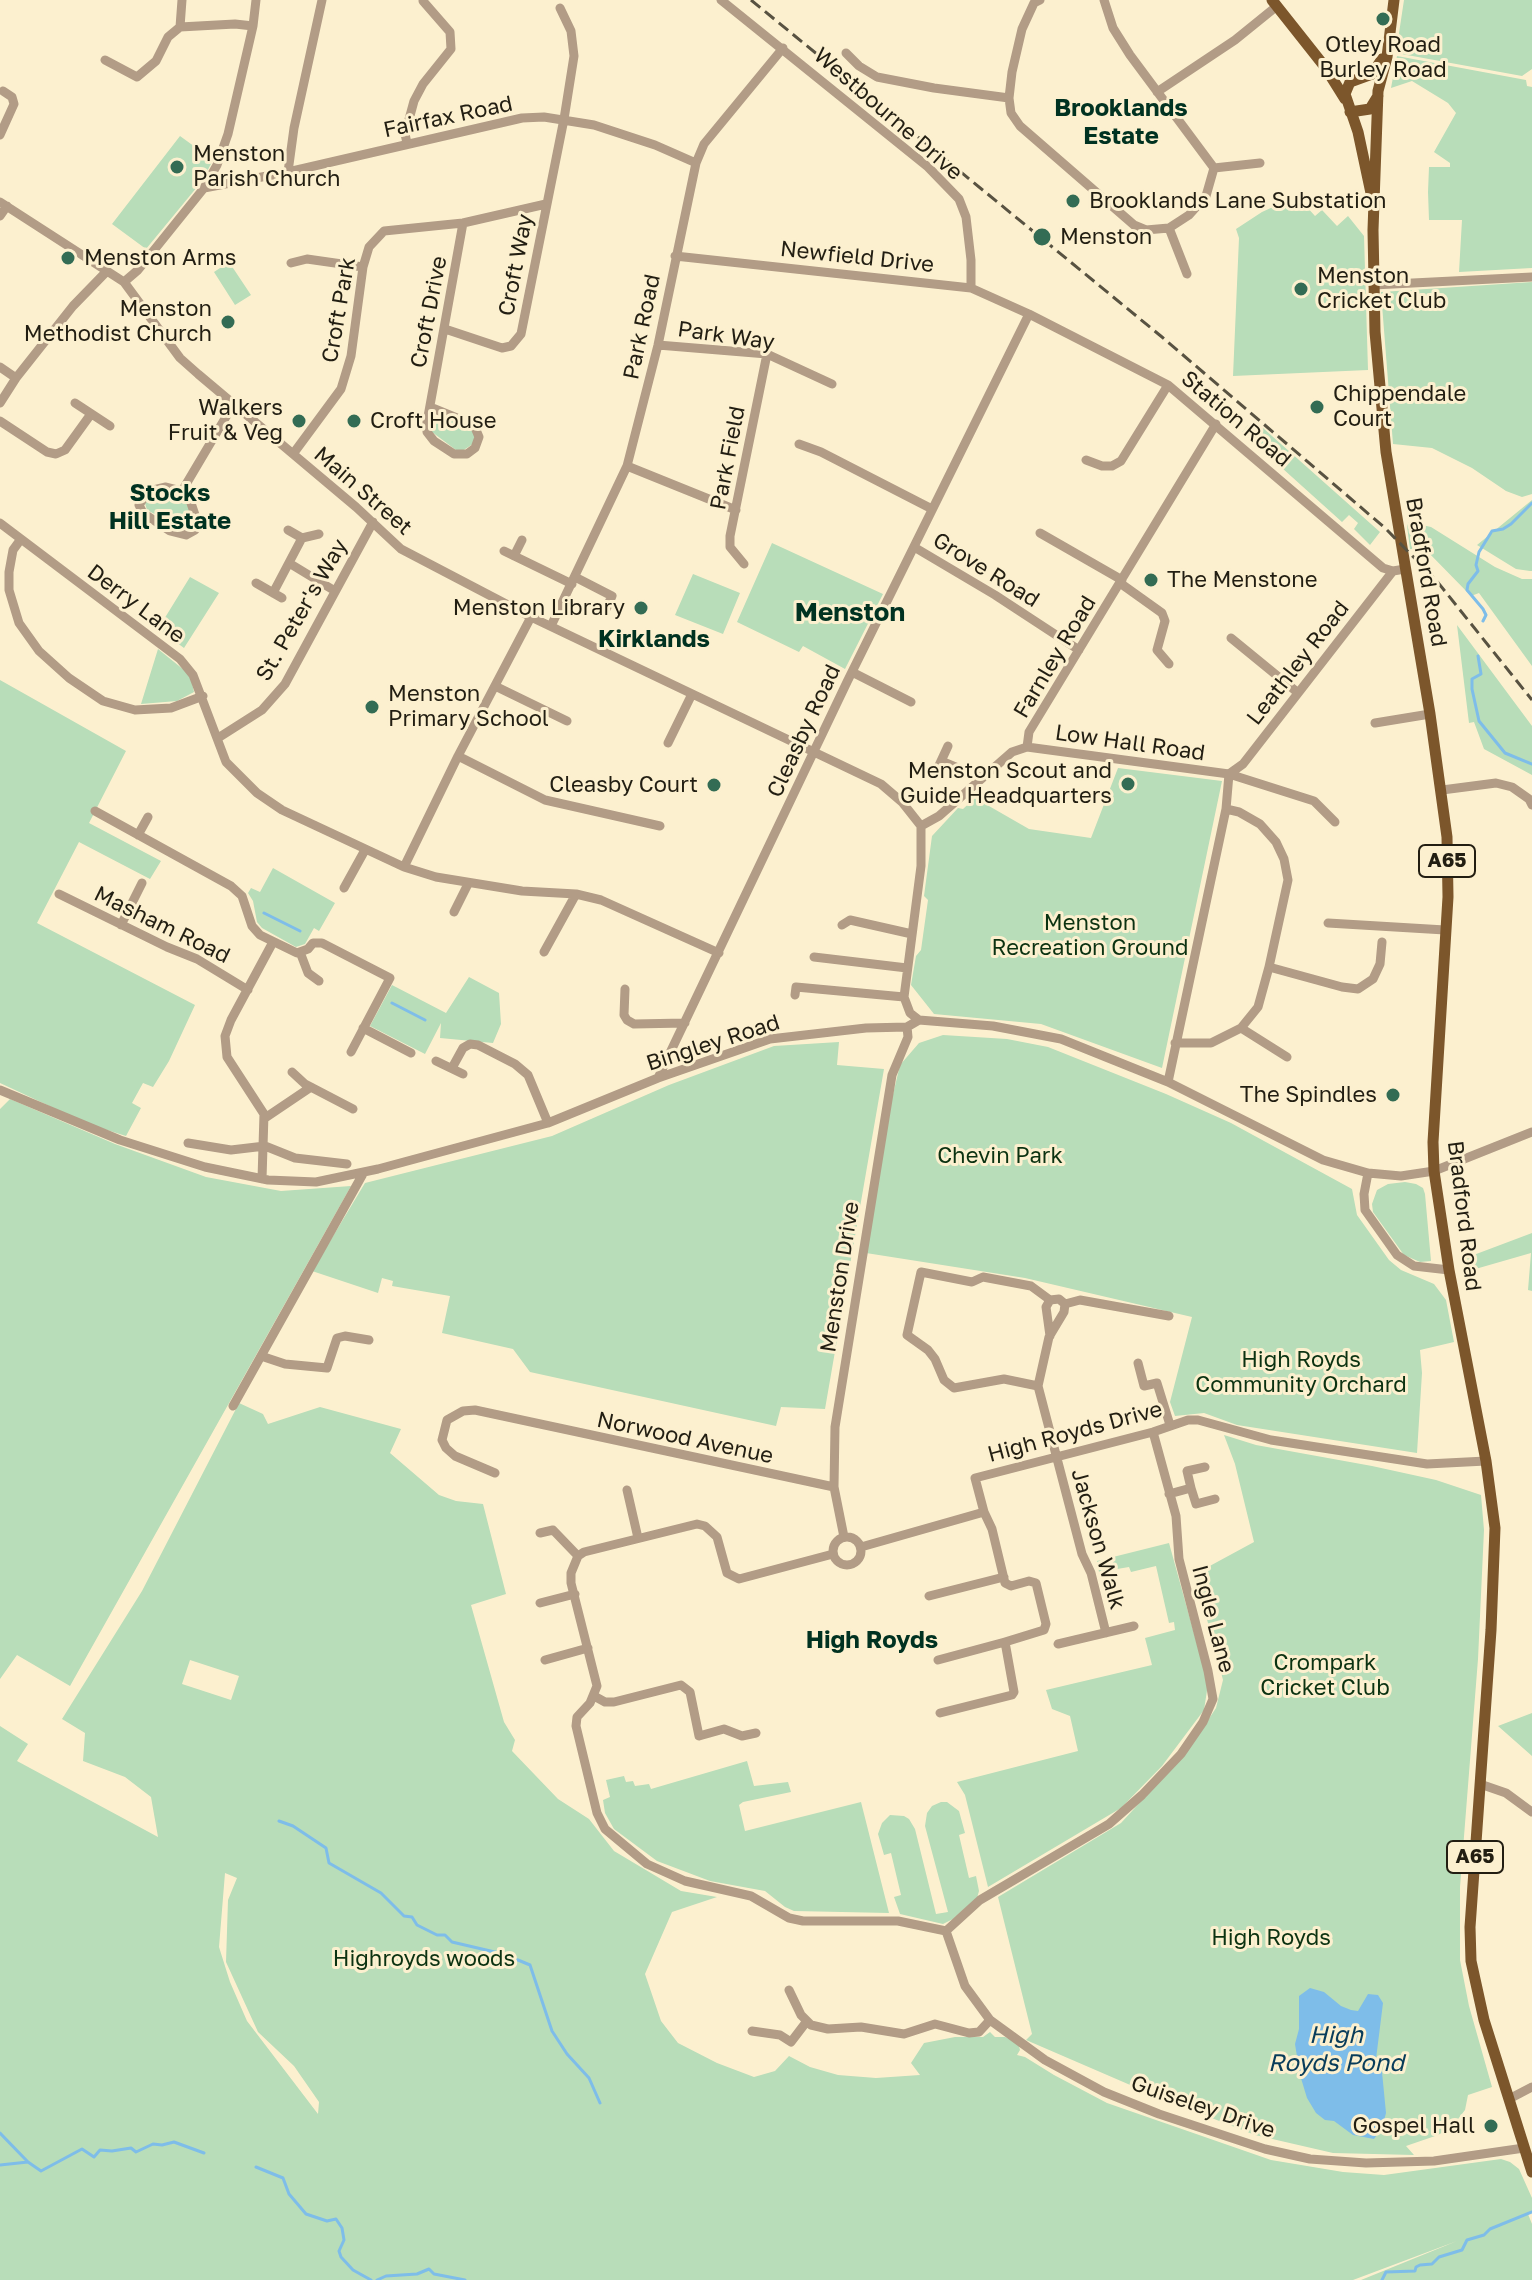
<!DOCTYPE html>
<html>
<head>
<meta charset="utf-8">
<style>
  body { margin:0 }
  canvas { display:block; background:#fcf0cf }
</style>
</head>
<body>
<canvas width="1532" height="2280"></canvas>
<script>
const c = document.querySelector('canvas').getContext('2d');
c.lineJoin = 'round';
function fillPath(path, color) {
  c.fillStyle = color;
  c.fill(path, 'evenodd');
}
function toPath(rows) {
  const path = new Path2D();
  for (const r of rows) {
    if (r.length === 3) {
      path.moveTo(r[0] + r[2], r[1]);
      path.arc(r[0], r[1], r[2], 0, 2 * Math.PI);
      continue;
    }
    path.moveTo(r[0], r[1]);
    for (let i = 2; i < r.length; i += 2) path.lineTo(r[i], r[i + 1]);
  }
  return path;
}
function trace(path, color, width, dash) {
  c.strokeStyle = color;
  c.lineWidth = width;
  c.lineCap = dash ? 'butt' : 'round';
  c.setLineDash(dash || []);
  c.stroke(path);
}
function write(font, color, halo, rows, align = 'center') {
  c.font = font + ' "Golos Text",sans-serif';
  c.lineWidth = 6;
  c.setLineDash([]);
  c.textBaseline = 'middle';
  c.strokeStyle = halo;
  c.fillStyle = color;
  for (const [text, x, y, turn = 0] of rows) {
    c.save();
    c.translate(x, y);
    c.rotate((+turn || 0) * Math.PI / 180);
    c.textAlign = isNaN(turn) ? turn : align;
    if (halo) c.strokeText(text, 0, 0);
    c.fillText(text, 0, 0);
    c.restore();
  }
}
fillPath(toPath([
  [1404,0,1532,0,1532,69,1522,76,1396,53],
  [1397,56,1526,80,1527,86,1532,87,1532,268,1459,272,1462,220,1429,220,1428,192,1429,167,1450,167,1450,163,1434,152,1456,113,1448,103,1412,81,1391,88],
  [180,136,213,160,202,181,146,249,112,224],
  [1297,196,1315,216,1322,210,1337,226,1348,216,1364,236,1368,370,1233,376,1239,238,1236,229,1262,212],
  [229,262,251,295,235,305,214,272],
  [1532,282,1532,494,1522,497,1506,491,1472,468,1432,448,1393,444,1381,292],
  [439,417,470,426,475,437,473,444,462,451,456,450,432,432,431,423],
  [1248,425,1258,434,1263,428,1380,532,1370,545,1354,529,1358,523,1349,515,1342,522,1242,432],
  [165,491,181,495,187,500,193,523,190,528,183,529,147,510,145,503,147,498],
  [1532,500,1532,571,1530,571,1516,569,1477,545],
  [1409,522,1431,527,1495,567,1522,579,1532,579,1532,666,1479,593,1471,596,1425,549,1410,549,1407,526],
  [772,543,883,594,845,669,803,646,799,652,737,622],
  [693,574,740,593,723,634,675,615],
  [190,577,219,593,184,648,158,629],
  [1457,625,1532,726,1532,775,1484,749,1474,722,1469,723],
  [158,649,184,670,191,678,194,692,177,701,141,704],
  [0,680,126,751,89,823,161,861,150,879,79,842,37,923,195,1005,169,1061,153,1087,143,1083,132,1103,141,1108,126,1136,88,1124,0,1083],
  [1118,768,1222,781,1162,1068,1041,1024,934,1014,911,985,916,956,921,950,928,900,924,896,932,836,958,808,963,809,975,798,1029,829,1091,838],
  [273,868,335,903,319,931,314,928,305,944,296,947,262,928,257,922,253,901,248,893,251,888,260,892],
  [469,977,499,993,501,1024,493,1043,440,1038,441,1023,425,1054,370,1026,392,985,446,1013],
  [943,1035,1007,1039,1048,1047,1166,1094,1231,1123,1352,1189,1357,1215,1389,1260,1401,1270,1434,1284,1446,1300,1454,1342,1420,1350,1422,1373,1417,1453,1237,1425,1204,1413,1175,1416,1170,1402,1192,1317,1025,1278,866,1253,889,1111,900,1065,919,1043],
  [839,1042,837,1065,884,1069,825,1409,781,1407,776,1426,530,1372,513,1349,442,1333,450,1296,392,1286,393,1281,382,1278,378,1293,312,1271,365,1183,552,1136,669,1085,774,1046],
  [10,1099,115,1144,206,1177,281,1191,351,1186,70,1686,17,1655,0,1679,0,1109],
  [1405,1182,1416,1184,1423,1188,1425,1194,1431,1261,1420,1262,1404,1255,1373,1212,1372,1204,1377,1190,1388,1184],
  [1532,1233,1532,1291,1528,1290,1531,1253,1465,1272,1463,1259],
  [239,1403,263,1414,268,1424,320,1407,401,1429,390,1453,439,1495,456,1501,483,1504,506,1594,471,1605,504,1722,515,1740,512,1751,558,1799,589,1819,614,1851,681,1891,717,1897,672,1912,645,1974,661,2021,678,2043,717,2063,754,2077,775,2071,789,2056,810,2067,838,2075,876,2078,920,2075,911,2063,924,2043,955,2037,983,2037,990,2032,995,2037,1005,2037,1018,2043,1020,2050,1017,2055,1025,2057,1054,2075,1107,2103,1271,2160,1343,2172,1384,2175,1501,2159,1510,2162,1519,2169,1532,2198,1532,2211,1528,2214,1532,2224,1532,2280,1361,2280,1457,2241,1353,2280,0,2280,0,1726,28,1744,17,1761,158,1837,151,1797,125,1777,83,1761,85,1733,62,1719,142,1591],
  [190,1660,239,1676,231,1700,182,1684],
  [225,1873,237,1878,228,1900,226,1962,258,2032,294,2066,319,2102,318,2114,247,2021,230,1982,219,1947],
  [1224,1435,1256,1445,1372,1466,1436,1480,1481,1495,1484,1530,1478,1659,1460,1887,1460,1960,1469,2006,1492,2087,1468,2095,1465,2110,1452,2127,1438,2135,1406,2146,1414,2155,1333,2153,1255,2135,1158,2097,1026,2040,1032,2034,998,1897,1121,1823,1189,1749,1216,1708,1223,1680,1195,1574,1254,1542,1235,1464],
  [1169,1543,1208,1684,1204,1710,1162,1766,1121,1808,988,1887,965,1795,957,1782,1078,1751,1070,1716,1052,1709,1046,1690,1152,1665,1145,1638,1175,1630,1174,1622,1169,1623,1156,1566,1131,1572,1129,1567,1099,1572,1097,1561],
  [1532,1713,1532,1756,1498,1726],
  [747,1761,754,1786,788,1782,791,1792,743,1802,739,1805,745,1831,861,1802,889,1913,794,1911,785,1907,765,1891,710,1881,657,1861,614,1829,605,1813,603,1800,610,1797,606,1780,624,1776,626,1782,633,1781,635,1786,649,1784,651,1789],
  [941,1802,947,1802,959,1811,965,1833,959,1835,969,1878,976,1876,979,1891,977,1898,953,1919,943,1924,900,1914,894,1897,901,1895,891,1853,884,1855,878,1834,882,1823,890,1815,904,1816,909,1819,915,1829,936,1914,948,1912,925,1826,927,1813,932,1806]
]), '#b8ddb9');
fillPath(toPath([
  [1310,1988,1324,1992,1341,2006,1351,2010,1358,2011,1368,1994,1378,1995,1383,2003,1376,2059,1382,2072,1386,2113,1382,2128,1374,2139,1353,2135,1334,2121,1325,2120,1316,2113,1307,2098,1300,2075,1295,2044,1299,2029,1299,1996]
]), '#7ebde9');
trace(toPath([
  [1483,621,1486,615,1483,609,1467,590,1468,584,1478,571,1476,565,1479,552,1492,531,1503,529,1511,524,1532,503],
  [1478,656,1481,674,1472,679,1472,689,1479,721,1505,753,1532,764],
  [264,913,300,931],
  [392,1003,425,1020],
  [279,1821,293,1826,326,1848,329,1863,381,1893,404,1916,412,1917,417,1925,437,1935,445,1935,452,1942,499,1953,508,1959,518,1960,530,1965,552,2031,567,2054,589,2078,600,2103],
  [0,2133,28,2162,41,2171,82,2149,94,2157,100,2150,112,2151,131,2148,136,2152,153,2144,162,2145,174,2142,204,2153],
  [0,2165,28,2162],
  [256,2167,283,2178,289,2194,306,2214,327,2221,336,2219,342,2228,344,2240,339,2251,341,2257,353,2270,371,2280],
  [377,2280,386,2276,417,2274,429,2269,434,2274,465,2280],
  [1382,2280,1386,2272,1415,2271,1416,2267,1420,2265,1432,2264,1439,2257,1462,2250,1467,2240,1484,2235,1490,2229,1532,2212]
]), '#7ebde9', 3);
trace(toPath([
  [721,0,928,167,959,199,966,217,971,260,971,288],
  [1040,0,1034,3,1022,29,1012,72,1009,98,1011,113,1020,126,1134,225,1146,230,1169,228,1189,215,1206,196,1214,168,1130,55,1113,28,1104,0],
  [180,27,182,0],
  [846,53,859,66,877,77,934,88,1009,98],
  [105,60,137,77,156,61,168,37,180,27,235,24,253,26],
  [1157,92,1235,40,1277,6],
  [0,135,14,104,12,97,3,91],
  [407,143,405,134,414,101,423,84,451,49,450,32,423,1],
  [1214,168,1260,163],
  [288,172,294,128,322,0],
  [204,188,288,172,522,118,544,117,594,125,655,145,696,163],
  [0,202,124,282,180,358,198,374,356,507,401,549,531,617,881,784,902,802,921,826],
  [0,216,7,206],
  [1169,228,1187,274],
  [675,256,971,288,1029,314,1168,385,1383,568,1393,571,1405,569],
  [291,263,307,259,363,267],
  [124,282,138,270,204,188,217,165,228,134,253,26,256,0],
  [1373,285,1532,277],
  [445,329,502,348,511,346,521,334,564,119,574,56,571,31,560,8],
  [658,345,767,354,832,384],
  [0,367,16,378],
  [0,403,16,378,73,306,107,271],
  [75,403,110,426],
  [430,407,474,425,479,437,475,448,467,454,454,454,434,441,427,432,427,422,463,223],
  [0,421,47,452,56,454,65,450,91,414],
  [799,444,821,452,932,509],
  [293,454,341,389,351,356,363,267,369,247,384,231,463,223,546,204],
  [1086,460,1102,466,1112,466,1121,461,1168,385],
  [627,466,736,510],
  [182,491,166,487,149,491,139,505,143,513,170,531,186,535,195,530,197,521,190,500,182,491,233,405],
  [0,523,180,659,193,675,226,762,257,793,282,810,404,867,436,877,522,891,576,894,601,900,719,953],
  [288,530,302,538],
  [1040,533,1122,580],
  [21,539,13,550,9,572,9,590,19,623,39,651,69,678,103,701,135,710,171,708,203,696],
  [914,547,995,595,1079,650],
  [504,551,572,584],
  [514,556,522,540],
  [289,563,335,591],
  [744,564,730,547,730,536,767,354],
  [575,577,612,596,606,609],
  [256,583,282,598],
  [1120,583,1162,613,1165,621,1157,650,1169,664],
  [273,593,302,538,319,534],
  [551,626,627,466,658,345,696,163,704,144,783,48],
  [1231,638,1297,692],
  [852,672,911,702],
  [495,686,567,721],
  [1375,723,1430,714],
  [218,738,262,710,285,684,373,522],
  [668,743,692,694],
  [1027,747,1229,774,1314,801,1335,822],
  [458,756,545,800,660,826],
  [941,761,982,778],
  [936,772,948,746],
  [1229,774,1243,764,1393,571],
  [1442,790,1496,783,1512,787,1529,799,1532,805],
  [95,811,231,886,242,896,252,926,260,935,297,953,308,949,313,943,322,943,390,978,351,1052],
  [921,826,939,816,1012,752,1027,747,1029,732,1216,424],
  [138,835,148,817],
  [404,867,458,756,531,617],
  [344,888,365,850],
  [59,894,167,947,197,959,248,990],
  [454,912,468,884],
  [1328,923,1445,930],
  [121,925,142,883],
  [842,925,850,920,912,934],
  [300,952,308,973,319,981],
  [544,952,576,894],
  [814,957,907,968],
  [1269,967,1342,987,1358,989,1373,979,1380,964,1382,942],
  [625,989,624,1015,627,1020,634,1024,685,1023],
  [795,995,796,987,904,997],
  [919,1020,910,1013,904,997,921,866,921,826],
  [363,1028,411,1053],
  [1241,1028,1287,1057],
  [1175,1043,1211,1043,1241,1028,1258,1007,1269,967,1288,880,1284,859,1276,842,1260,824,1239,812,1226,809],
  [436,1061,463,1074],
  [452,1068,463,1048,470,1044,478,1045,515,1064,528,1075,548,1123],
  [292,1072,305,1084,353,1109],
  [658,1078,847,682,1029,314],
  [1168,1082,1226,809,1229,774],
  [0,1090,120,1140,205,1167,268,1180,316,1182,378,1169,548,1123,658,1078,770,1039,866,1028,907,1027,919,1020,993,1026,1061,1039,1168,1082,1323,1160,1368,1173,1401,1176,1434,1171,1532,1132],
  [265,1118,311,1087],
  [188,1143,231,1150,265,1146,295,1158,347,1164],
  [1368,1173,1364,1194,1365,1210,1397,1255,1414,1266,1449,1270],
  [262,1179,264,1114,227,1057,225,1036,231,1020,273,942],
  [1065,1304,1080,1300,1169,1316],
  [1050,1336,1046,1307,1050,1300,1059,1299,1065,1304,1064,1312,1049,1337,1038,1386,1082,1554,1091,1573,1106,1633],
  [261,1356,285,1364,327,1368,337,1338,345,1336,369,1340],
  [1138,1363,1144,1386,1157,1383,1170,1425],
  [1038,1386,1004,1379,954,1388,944,1380,935,1359,928,1350,907,1335,921,1272,972,1282,983,1277,1031,1286,1050,1300],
  [233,1406,364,1172],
  [495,1473,455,1456,446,1448,442,1440,447,1420,463,1411,475,1410,834,1487],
  [1191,1488,1196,1504,1215,1499],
  [627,1490,638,1538],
  [1169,1494,1191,1488,1187,1471,1205,1467],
  [540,1533,553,1530,578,1556],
  [847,1551,14],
  [844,1537,834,1487,835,1427,892,1075,908,1037,907,1027],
  [861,1547,984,1512,975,1478,1153,1432,1188,1420,1198,1420,1271,1440,1427,1464,1486,1461],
  [833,1554,739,1579,727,1573,717,1537,705,1526,697,1524,584,1552,578,1556,571,1573,571,1583,597,1686,590,1703,577,1717,576,1726,597,1813,605,1829,647,1864,685,1881,751,1896,789,1918,803,1921,898,1921,946,1931],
  [929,1596,1004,1577],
  [540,1603,575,1594],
  [1058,1644,1134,1626],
  [545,1660,588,1648],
  [938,1660,1005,1642],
  [594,1696,605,1702,614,1702,681,1685,690,1692,699,1736,724,1729,742,1736,756,1733],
  [940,1713,1012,1695,1014,1692,1005,1642,1044,1630,1046,1624,1036,1583,1029,1581,1011,1586,1005,1583,992,1529,984,1512],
  [1480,1784,1506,1793,1532,1812],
  [946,1931,965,1986,990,2020,1045,2060,1104,2092,1159,2114,1265,2149,1310,2159,1366,2163,1434,2161,1524,2148],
  [946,1931,980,1900,1109,1824,1142,1795,1181,1754,1203,1722,1213,1699,1208,1671,1179,1559,1176,1516,1153,1432],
  [789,1990,801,2015,811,2025,828,2029,861,2027,904,2034,935,2024,969,2033,979,2032,990,2020],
  [752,2031,780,2035,791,2042,807,2021],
  [1509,2099,1532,2087]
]), '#b29c86', 9);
trace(toPath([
  [1272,0,1325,67,1345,99],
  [1394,0,1387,57,1378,91,1373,230,1375,332,1386,452,1430,714,1447,837,1448,897,1433,1142,1434,1171,1449,1270,1486,1461,1495,1528,1491,1630,1470,1927,1471,1961,1484,2020,1532,2172],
  [1350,112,1370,109,1378,96],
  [1371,193,1358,132,1345,94,1350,82,1372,74,1382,59]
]), '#7c562b', 11);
trace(toPath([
  [751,0,1162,337,1385,528,1436,580,1532,700]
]), '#585241', 3, [12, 6]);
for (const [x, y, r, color] of [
  [1383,19,8,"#336c54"],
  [177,167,8,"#336c54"],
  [1073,201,8,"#336c54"],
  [1042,237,10,"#336c54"],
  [68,258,8,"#336c54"],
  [1301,289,8,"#336c54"],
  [228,322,8,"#336c54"],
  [1317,407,8,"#336c54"],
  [299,421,8,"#336c54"],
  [354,421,8,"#336c54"],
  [1151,580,8,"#336c54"],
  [641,608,8,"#336c54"],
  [372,707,8,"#336c54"],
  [1128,784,8,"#336c54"],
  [714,785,8,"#336c54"],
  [1393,1095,8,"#336c54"],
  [1491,2126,8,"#336c54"]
]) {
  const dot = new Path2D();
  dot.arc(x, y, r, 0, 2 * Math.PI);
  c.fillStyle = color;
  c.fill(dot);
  trace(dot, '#fcf0cf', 3);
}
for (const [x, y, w] of [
  [1447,861,56],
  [1475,1857,56]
]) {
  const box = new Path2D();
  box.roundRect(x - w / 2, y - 16, w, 32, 6);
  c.fillStyle = '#fcf0cf';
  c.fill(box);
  trace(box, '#221e12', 2);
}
write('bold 20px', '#221e12', null, [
  ["A65",1447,861],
  ["A65",1475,1857]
]);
write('22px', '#221e12', '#fcf0cf', [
  ["Otley Road",1383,45,"center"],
  ["Burley Road",1383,70,"center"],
  ["Menston",193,154],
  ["Parish Church",193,179],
  ["Brooklands Lane Substation",1089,201],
  ["Menston",1060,237],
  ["Menston Arms",84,258],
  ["Menston",1317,276],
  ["Cricket Club",1317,301],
  ["Menston",212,309,"right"],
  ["Methodist Church",212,334,"right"],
  ["Chippendale",1333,394],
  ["Court",1333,419],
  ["Walkers",283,408,"right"],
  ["Fruit & Veg",283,433,"right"],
  ["Croft House",370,421],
  ["The Menstone",1167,580],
  ["Menston Library",625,608,"right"],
  ["Menston",388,694],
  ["Primary School",388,719],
  ["Menston Scout and",1112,771,"right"],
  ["Guide Headquarters",1112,796,"right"],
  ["Cleasby Court",698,785,"right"],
  ["The Spindles",1377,1095,"right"],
  ["Gospel Hall",1475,2126,"right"]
], 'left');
write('22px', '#221e12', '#fcf0cf', [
  ["Westbourne Drive",888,114,41],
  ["Fairfax Road",448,117,-12],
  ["Newfield Drive",857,257,6],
  ["Croft Way",516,265,-79],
  ["Croft Park",339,310,-80],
  ["Croft Drive",429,312,-79],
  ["Park Road",642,327,-78],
  ["Park Way",726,336,8],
  ["Station Road",1236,419,40],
  ["Park Field",728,458,-79],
  ["Main Street",363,491,41],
  ["Grove Road",986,570,32],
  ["Bradford Road",1426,572,80],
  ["Derry Lane",136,604,37],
  ["St. Peter's Way",302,610,-60],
  ["Farnley Road",1055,657,-59],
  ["Leathley Road",1298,663,-52],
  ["Cleasby Road",804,731,-65],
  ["Low Hall Road",1130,743,8],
  ["Masham Road",162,925,26],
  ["Bingley Road",713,1043,-18],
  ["Bradford Road",1464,1216,83],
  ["Menston Drive",840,1277,-81],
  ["High Royds Drive",1075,1432,-15],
  ["Norwood Avenue",685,1438,12],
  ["Jackson Walk",1098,1539,74],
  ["Ingle Lane",1213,1619,75],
  ["Guiseley Drive",1203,2107,19]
]);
write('22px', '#0b3211', '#fcf0cf', [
  ["Menston",1090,923],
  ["Recreation Ground",1090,948],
  ["Chevin Park",1000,1156],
  ["High Royds",1301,1360],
  ["Community Orchard",1301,1385],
  ["Crompark",1325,1663],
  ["Cricket Club",1325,1688],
  ["High Royds",1271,1938],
  ["Highroyds woods",424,1959]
]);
write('bold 24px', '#003221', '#fcf0cf', [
  ["Brooklands",1121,108],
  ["Estate",1121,136],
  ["Stocks",170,493],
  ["Hill Estate",170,521],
  ["Kirklands",654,639],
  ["High Royds",872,1640]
]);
write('italic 24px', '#083c5a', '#fcf0cf', [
  ["High",1336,2035],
  ["Royds Pond",1336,2063]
]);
write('bold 26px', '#003221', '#fcf0cf', [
  ["Menston",850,613]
]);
</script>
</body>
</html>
